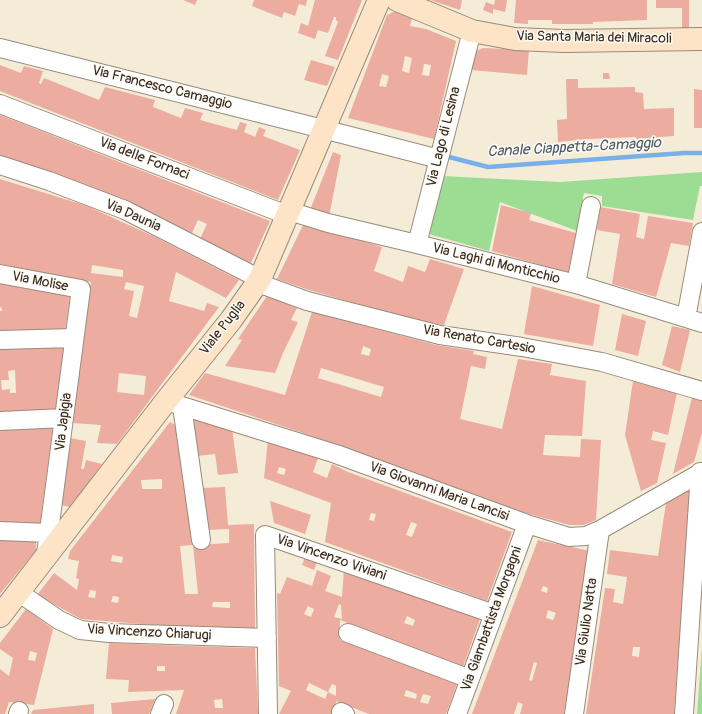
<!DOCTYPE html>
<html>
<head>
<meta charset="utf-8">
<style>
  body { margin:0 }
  canvas { display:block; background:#f5ecd8 }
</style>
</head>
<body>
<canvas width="702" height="714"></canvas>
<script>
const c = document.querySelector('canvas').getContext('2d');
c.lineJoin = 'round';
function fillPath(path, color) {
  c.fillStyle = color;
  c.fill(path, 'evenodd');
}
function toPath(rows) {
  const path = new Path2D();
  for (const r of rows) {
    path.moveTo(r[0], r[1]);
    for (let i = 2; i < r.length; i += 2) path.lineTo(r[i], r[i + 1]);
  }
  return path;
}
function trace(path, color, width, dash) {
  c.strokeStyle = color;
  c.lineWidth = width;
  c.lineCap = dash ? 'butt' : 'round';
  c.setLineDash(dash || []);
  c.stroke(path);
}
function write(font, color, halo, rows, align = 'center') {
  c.font = font + ' Pangolin,sans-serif';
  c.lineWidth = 3;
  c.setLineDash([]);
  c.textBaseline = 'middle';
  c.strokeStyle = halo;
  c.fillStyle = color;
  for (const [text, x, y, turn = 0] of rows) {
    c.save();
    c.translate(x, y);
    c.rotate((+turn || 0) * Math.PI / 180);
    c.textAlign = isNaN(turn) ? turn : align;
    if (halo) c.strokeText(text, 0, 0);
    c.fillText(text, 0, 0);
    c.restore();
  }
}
fillPath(toPath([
  [702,172,702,186,700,186,693,220,602,206,602,196,584,193,577,231,500,202,489,251,429,234,442,176,560,182],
  [702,647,702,714,697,714]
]), '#9cdd93');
trace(toPath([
  [449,157,488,167,684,153,702,153]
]), '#78b1e8', 4.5);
fillPath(toPath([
  [183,0,197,0,195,5],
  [254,0,307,0,306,6,299,4,295,16,284,12,282,18,252,6],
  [315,0,362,0,338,60,325,56,338,22,336,20,336,17,334,17,328,33,318,30,315,39,298,33,301,23,308,26],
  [430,0,462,0,460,10],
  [495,0,507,0,505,12,493,9,493,14,483,10,486,2,494,5],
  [516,0,647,0,647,20,593,22,593,24,552,24,552,20,528,20,528,24,514,23],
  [656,0,689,0,689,28,682,28,682,8,656,8],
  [398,10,413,14,410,26,426,29,456,41,434,139,348,118,387,15],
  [405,56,412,58,409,73,402,71],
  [424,64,431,65,429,76,422,75],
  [382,74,389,76,386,87,379,86],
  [483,48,529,50,527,75,471,70,476,51],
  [311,60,335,67,327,86,304,80],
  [0,65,21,73,24,66,43,71,39,83,41,84,44,78,99,100,105,87,155,100,153,107,181,118,185,108,203,113,200,120,237,130,240,122,247,124,244,132,255,137,259,127,266,130,263,136,300,150,278,200,0,91],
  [603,73,609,73,610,79,603,79],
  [566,79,578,79,578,88,635,87,635,92,643,93,644,109,674,108,674,136,636,139,636,137,588,139,558,142,557,120,567,119],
  [694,89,702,90,702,128,694,128],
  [0,115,270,221,251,263,200,239,207,224,198,220,191,235,0,158],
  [333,152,341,155,329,217,310,210],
  [0,179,87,206,153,236,239,280,226,298,176,272,169,301,204,311,207,303,219,307,117,444,97,443,101,425,72,423,91,282,0,264],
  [92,265,123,270,123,277,91,273],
  [126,282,144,286,137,318,129,316,134,291,124,289],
  [119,373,146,376,144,395,117,392],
  [501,205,531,213,529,220,576,233,568,273,492,251],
  [600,207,640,214,636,237,644,239,648,216,693,223,689,246,671,243,656,297,612,284,620,234,597,230],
  [304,223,382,247,374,271,403,282,408,266,425,272,430,259,464,269,444,325,426,322,361,305,309,290,277,279],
  [0,282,70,296,65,332,0,334,0,311,2,311,2,308,0,307],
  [532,286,600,305,593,346,524,334],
  [267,296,297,308,291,320,298,322,283,353,275,373,225,366,242,340,238,339],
  [312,312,436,345,474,351,473,354,487,357,485,369,471,366,460,419,502,429,518,359,552,364,550,375,586,381,582,436,545,435,543,455,580,457,581,439,601,440,596,520,584,525,569,525,508,508,300,432,189,395,205,373,285,395],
  [363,346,371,349,369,356,361,354],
  [321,368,384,387,381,397,318,378],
  [622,314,646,321,638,356,615,350],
  [672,326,690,330,680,372,662,365],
  [64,346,55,413,0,415,0,347],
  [15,370,16,393,10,393,10,389,2,390,1,380,9,380,8,371],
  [633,381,677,393,668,435,653,431,651,440,666,443,657,483,641,491,625,435],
  [692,397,702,401,702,433,694,462,673,474],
  [192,418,232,428,238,473,218,475,215,454,197,456],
  [170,422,177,426,192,545,180,546,185,594,198,594,193,545,229,543,229,529,206,530,201,488,225,487,228,525,254,524,255,628,202,629,81,619,37,595,54,573,77,590,79,579,76,578,79,561,68,559,70,551],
  [162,479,162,489,142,489,141,480],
  [112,555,123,557,122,563,111,561],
  [90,590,96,591,95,598,88,597],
  [113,596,119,597,118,603,111,602],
  [213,602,230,602,230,608,212,607],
  [53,425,40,526,0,524,0,427],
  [70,438,86,441,81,469,84,469,86,460,102,464,70,507,61,505],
  [268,439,318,458,313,472,327,478,332,464,348,472,512,532,487,601,325,542,331,503,264,478],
  [279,467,286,469,284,475,277,473],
  [371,513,376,514,374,521,369,520],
  [411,522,417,524,412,537,406,535],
  [690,489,674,714,586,714,605,588,615,589,613,602,623,604,627,577,607,574,610,550,658,556,666,503],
  [633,647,640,647,639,657,632,656],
  [270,501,311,515,305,534,274,523],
  [0,540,36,542,36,550,0,594],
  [538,540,590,551,564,714,520,714,523,704,518,702,514,714,472,714],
  [543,586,548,588,547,593,541,591],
  [548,610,556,613,553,620,546,618],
  [534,662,537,663,532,681,529,680],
  [306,555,318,560,314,570,302,565],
  [344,569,480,619,463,667,340,620,340,640,457,684,446,714,369,714,336,701,335,714,279,714,291,691,279,686,277,593,280,594,287,577,312,586,317,570,331,576,325,591,342,597],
  [339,604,341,605,342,619,334,617],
  [308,606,314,609,311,617,304,614],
  [407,616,415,620,413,626,404,623],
  [309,683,328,692,325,699,306,690],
  [332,684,336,686,336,696,328,692],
  [406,690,417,694,416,699,404,696],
  [423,694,431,696,428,704,420,702],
  [26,609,53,629,34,705,9,702,5,714,0,714,0,669,9,676,13,658,0,649,0,643],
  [30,651,37,653,35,661,28,660],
  [109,643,186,646,255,648,258,714,176,714,184,690,128,692,129,680,106,679],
  [157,666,165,666,165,671,157,671],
  [222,699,223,708,215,708,214,700],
  [155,699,149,714,112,714,111,703],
  [94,704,94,714,31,714,33,710]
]), '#ecaca0');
const street = toPath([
  [0,48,323,129,439,159],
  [0,104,287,215],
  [0,165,49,181,125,210,260,279],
  [289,211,328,223,417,244,576,284,702,323],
  [417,244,472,31],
  [0,274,81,289,46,554],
  [258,283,307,301,440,335,522,347,602,362,702,391],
  [576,284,591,206],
  [686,318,702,232],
  [0,340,74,338],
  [166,401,336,454,527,524,569,537,586,536,600,530,702,472],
  [182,406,201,540],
  [0,421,64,418],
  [0,531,49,533],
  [18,592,59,620,80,630,109,633,267,638],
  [348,633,470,679],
  [341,712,345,714],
  [18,714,19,711],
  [160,714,164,704],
  [268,714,265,535,494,614],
  [457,714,527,524],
  [574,714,600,530],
  [684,714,700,472]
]);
const secondary = toPath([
  [397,0,472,31,515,39,564,41,702,39],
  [0,616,166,401,231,320,260,279,379,0]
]);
trace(street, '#988b7b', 20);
trace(secondary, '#988b7b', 24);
trace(street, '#fff', 18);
trace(secondary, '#fee4c6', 22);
write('14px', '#3b2a1e', '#fdfcf7', [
  ["Via Santa Maria dei Miracoli",594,38,1],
  ["Via Francesco Camaggio",162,88,14],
  ["Via Lago di Lesina",444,137,-76],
  ["Via delle Fornaci",144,159,21],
  ["Via Daunia",133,216,24],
  ["Via Laghi di Monticchio",496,264,14],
  ["Via Molise",40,282,11],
  ["Viale Puglia",223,328,-52],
  ["Via Renato Cartesio",479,340,10],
  ["Via Japigia",64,422,-83],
  ["Via Giovanni Maria Lancisi",439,492,20],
  ["Via Vincenzo Viviani",331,558,19],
  ["Via Giambattista Morgagni",492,619,-70],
  ["Via Giulio Natta",587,622,-82],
  ["Via Vincenzo Chiarugi",149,633,3]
]);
write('italic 15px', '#505965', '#fdfcf7', [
  ["Canale Ciappetta-Camaggio",574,148,-3]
]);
</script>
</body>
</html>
